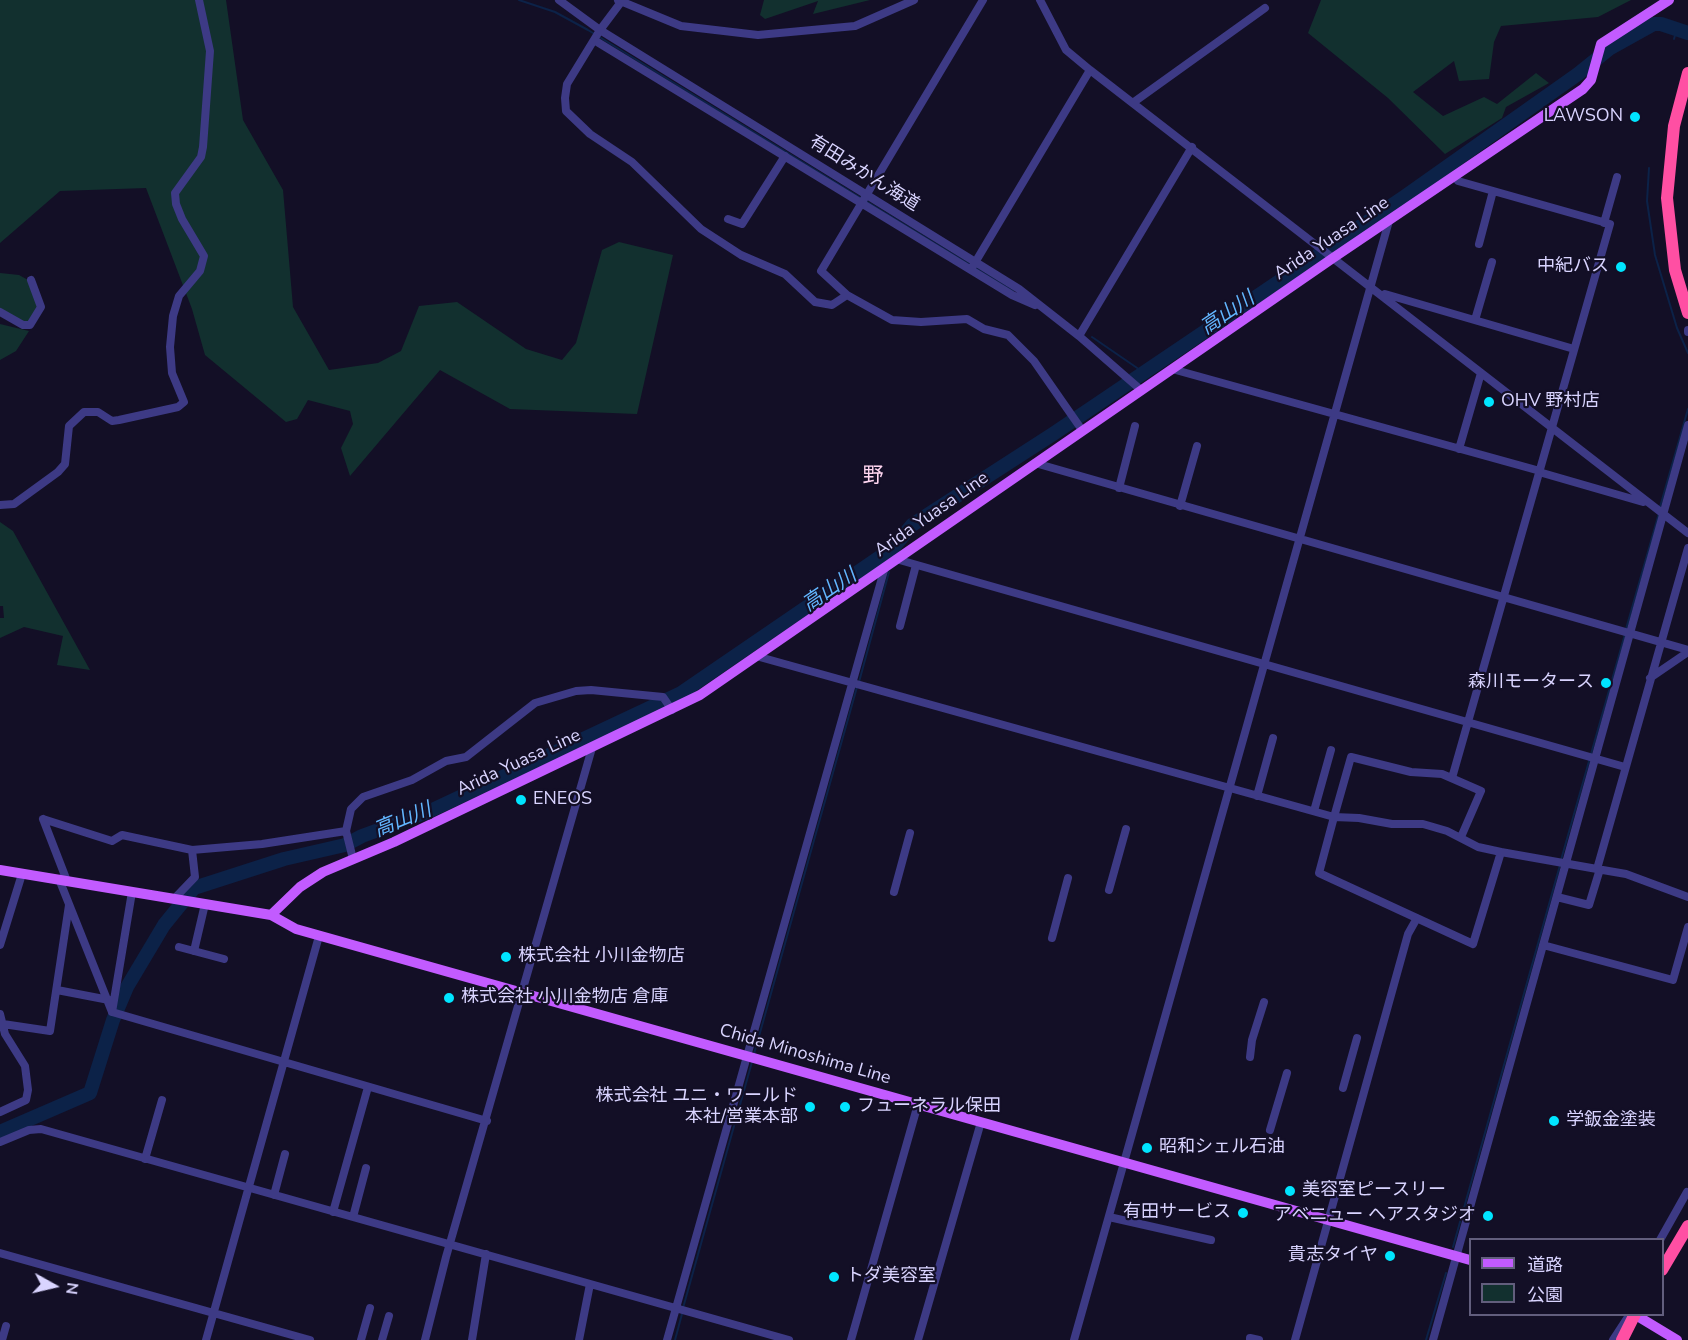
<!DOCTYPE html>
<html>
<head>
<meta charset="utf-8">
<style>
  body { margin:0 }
  #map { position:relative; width:1688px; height:1340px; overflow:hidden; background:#130f26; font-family:"Nunito Sans","Noto Sans JP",sans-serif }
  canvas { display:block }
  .legend { position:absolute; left:1469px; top:1238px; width:195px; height:78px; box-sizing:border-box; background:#130f26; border:2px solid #625e7d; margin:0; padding:8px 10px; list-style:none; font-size:18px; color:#d9d4ff }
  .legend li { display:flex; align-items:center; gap:12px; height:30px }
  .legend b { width:30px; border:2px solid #625e7d }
  .north { position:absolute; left:24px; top:1256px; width:60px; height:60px; -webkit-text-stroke:4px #130f26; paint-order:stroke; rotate:98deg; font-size:16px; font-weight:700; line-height:24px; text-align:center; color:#d9d4ff }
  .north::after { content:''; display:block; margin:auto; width:21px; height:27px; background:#d9d4ff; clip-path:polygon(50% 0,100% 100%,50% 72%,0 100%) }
</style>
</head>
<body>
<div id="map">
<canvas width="1688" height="1340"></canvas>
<ul class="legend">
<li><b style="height:8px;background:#c25bff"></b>道路</li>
<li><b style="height:16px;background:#12302f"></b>公園</li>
</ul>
<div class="north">N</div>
</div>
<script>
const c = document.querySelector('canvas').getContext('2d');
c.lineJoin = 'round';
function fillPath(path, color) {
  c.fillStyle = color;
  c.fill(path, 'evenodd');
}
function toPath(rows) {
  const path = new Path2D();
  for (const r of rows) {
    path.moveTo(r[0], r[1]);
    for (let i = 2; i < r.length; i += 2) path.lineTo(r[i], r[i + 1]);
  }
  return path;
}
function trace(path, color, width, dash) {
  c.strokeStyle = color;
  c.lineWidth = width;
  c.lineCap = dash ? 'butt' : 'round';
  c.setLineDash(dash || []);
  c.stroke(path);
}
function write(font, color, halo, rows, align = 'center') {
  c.font = font + ' "Nunito Sans","Noto Sans JP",sans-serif';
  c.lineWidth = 4.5;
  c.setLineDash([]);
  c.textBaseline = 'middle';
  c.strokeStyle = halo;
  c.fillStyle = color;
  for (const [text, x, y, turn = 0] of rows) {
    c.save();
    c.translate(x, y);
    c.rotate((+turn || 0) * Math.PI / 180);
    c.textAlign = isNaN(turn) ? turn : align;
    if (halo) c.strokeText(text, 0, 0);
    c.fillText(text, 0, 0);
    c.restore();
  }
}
fillPath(toPath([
  [0,0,226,0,243,120,283,190,293,307,329,370,378,363,401,351,419,306,457,302,526,349,562,360,576,343,602,250,619,242,673,255,637,414,510,409,440,370,350,476,341,448,353,424,350,411,308,400,297,419,286,422,205,355,192,309,146,188,60,191,0,243],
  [764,0,870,0,813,14,818,1,765,19,760,15],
  [1321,0,1631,0,1598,17,1501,26,1494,42,1489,79,1459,81,1454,61,1413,92,1443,116,1484,97,1497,104,1536,73,1549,83,1506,107,1502,118,1445,154,1388,98,1308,33],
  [0,273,19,275,28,280,40,306,29,324,0,311],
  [0,324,29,331,16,351,0,360],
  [0,522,13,531,90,670,57,665,63,636,24,627,0,638,0,618,4,618,3,606,0,606]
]), '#12302f');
trace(toPath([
  [519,0,555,12,588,30,861,198],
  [1674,39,1677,28],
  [1649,168,1647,201,1655,255,1677,328,1688,353],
  [866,201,1013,291],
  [1092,337,1143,372],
  [1660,507,1688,409],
  [892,553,893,548],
  [1626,629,1659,513],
  [859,682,889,572],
  [1561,860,1625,634],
  [754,1054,857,687],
  [1453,1247,1560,865],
  [683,1308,752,1062],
  [675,1340,682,1314],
  [1426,1340,1446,1273]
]), '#0c2248', 2);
trace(toPath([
  [0,1132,90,1093,113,1020,127,987,164,925,194,888,284,859,345,845,362,836,430,811,681,693,893,548,912,525,1053,434,1404,197,1578,74,1609,49,1654,24,1661,24,1688,33]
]), '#0c2248', 14);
trace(toPath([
  [559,0,600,30,1019,289,1079,336,1141,390],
  [618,0,681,26,758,35,855,26,914,0],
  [983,0,821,271,847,295,892,320,921,322,967,319,984,329,1008,335,1034,361,1082,430],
  [1040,0,1066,50,1090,70,1688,533],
  [621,2,600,30,567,84,565,98,566,111,590,134,632,162,701,229,741,255,785,274,815,302,832,305,847,295],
  [594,40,1012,295,1035,305],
  [1134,102,1265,8],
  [728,219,742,224,785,156],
  [1604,223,1617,177],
  [1479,244,1493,191],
  [973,266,1090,70],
  [1385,294,1574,349],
  [0,312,23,325,30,325,41,307,31,280],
  [1475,320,1492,262],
  [1688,330,1688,332],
  [1079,336,1192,147],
  [1172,369,1540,471],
  [1459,449,1481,373],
  [1035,463,1688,650],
  [1539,472,1643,502],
  [1119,488,1135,426],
  [0,505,14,504,58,472,65,464,69,426,84,412,98,412,112,421,119,420,178,407,184,402,172,373,170,347,173,316,179,296,200,271,204,256,182,219,176,204,175,193,201,157,203,147,210,51,199,0],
  [1180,506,1197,446],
  [896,559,1625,767],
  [900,626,916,565],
  [756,656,1334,817,1319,873,1473,944,1501,852,1597,869,1688,548],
  [1650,678,1688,652],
  [1452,778,1610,224,1458,181,1454,176],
  [1257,796,1273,738],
  [1314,811,1331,750],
  [43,819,112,841,122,835,192,850,262,844,346,831],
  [43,819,67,881],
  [1461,837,1481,791,1442,774,1411,772,1351,757,1334,817,1359,818,1392,824,1423,824,1447,831,1478,847,1501,852],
  [353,859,346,831,351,809,363,797,412,780,446,761,466,757,535,703,576,691,591,690,663,697,672,710],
  [1597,869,1626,874,1688,897],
  [59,879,112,1012,487,1121],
  [1109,890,1126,829],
  [894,892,910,833],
  [1557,897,1589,905,1600,869],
  [174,899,195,877,192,850],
  [1052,938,1068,878],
  [0,945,22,874],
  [1543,945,1673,980,1688,927],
  [179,947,224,959],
  [194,951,205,904],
  [57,990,109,1000],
  [112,1012,132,892],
  [0,1014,5,1034,25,1066,28,1090,26,1100,0,1112],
  [3,1024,50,1031,69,905],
  [1250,1057,1252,1040,1264,1002],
  [1343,1088,1357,1038],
  [1270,1130,1287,1073],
  [0,1142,29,1130,41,1129,789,1340],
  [145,1159,162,1100],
  [274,1195,285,1154],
  [333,1212,368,1087],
  [353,1217,366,1168],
  [1109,1217,1211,1240],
  [1660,1240,1687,1192],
  [0,1253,310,1340],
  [2,1340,6,1326],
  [206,1340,319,936],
  [361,1340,370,1308],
  [382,1340,389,1316],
  [425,1340,446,1257,592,748],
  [472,1340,486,1254],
  [579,1340,590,1284],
  [667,1340,885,567],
  [851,1340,918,1104],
  [918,1340,981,1122],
  [1074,1340,1389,221],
  [1250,1340,1250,1338,1259,1340],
  [1295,1340,1408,934,1417,918],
  [1433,1340,1688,425],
  [1613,1340,1630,1314]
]), '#3d3a85', 8);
trace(toPath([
  [0,870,271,915,296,929,1470,1260],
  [271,915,300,887,323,872,394,842,700,695,1333,258,1583,89,1591,80,1601,44,1669,0],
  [1634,1314,1677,1340]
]), '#c25bff', 10);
trace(toPath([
  [1688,73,1674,126,1667,198,1675,270,1688,313],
  [1662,1270,1688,1226],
  [1622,1340,1635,1314]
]), '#ff4fa3', 12);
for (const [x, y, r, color] of [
  [1635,117,6,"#00e5ff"],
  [1621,267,6,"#00e5ff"],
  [1489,402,6,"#00e5ff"],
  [1606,683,6,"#00e5ff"],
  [521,800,6,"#00e5ff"],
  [506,957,6,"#00e5ff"],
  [449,998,6,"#00e5ff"],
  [810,1107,6,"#00e5ff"],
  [845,1107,6,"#00e5ff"],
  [1554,1121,6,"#00e5ff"],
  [1147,1148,6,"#00e5ff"],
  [1290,1191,6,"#00e5ff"],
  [1243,1213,6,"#00e5ff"],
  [1488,1216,6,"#00e5ff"],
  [1390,1256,6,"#00e5ff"],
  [834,1277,6,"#00e5ff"]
]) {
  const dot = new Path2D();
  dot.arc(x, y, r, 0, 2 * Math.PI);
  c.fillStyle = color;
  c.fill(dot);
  trace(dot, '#130f26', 2);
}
write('18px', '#d9d4ff', '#130f26', [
  ["LAWSON",1623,117,"right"],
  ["中紀バス",1609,267,"right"],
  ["OHV 野村店",1501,402],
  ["森川モータース",1594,683,"right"],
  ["ENEOS",533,800],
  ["株式会社 小川金物店",518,957],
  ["株式会社 小川金物店 倉庫",461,998],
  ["株式会社 ユニ・ワールド",798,1097,"right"],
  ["本社/営業本部",798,1118,"right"],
  ["フューネラル保田",857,1107],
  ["学鈑金塗装",1566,1121],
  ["昭和シェル石油",1159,1148],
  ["美容室ピースリー",1302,1191],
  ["有田サービス",1231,1213,"right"],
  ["アベニュー ヘアスタジオ",1476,1216,"right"],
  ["貴志タイヤ",1378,1256,"right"],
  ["トダ美容室",846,1277]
], 'left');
write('18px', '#d9d4ff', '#130f26', [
  ["有田みかん海道",864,174,32],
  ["Arida Yuasa Line",1332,239,-34],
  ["Arida Yuasa Line",932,515,-35],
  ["Arida Yuasa Line",519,763,-25],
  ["Chida Minoshima Line",805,1055,16]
]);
write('italic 20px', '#62b6ff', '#130f26', [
  ["高山川",1228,314,-34],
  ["高山川",830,591,-34],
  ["高山川",403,821,-22]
]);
write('21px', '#ffd6f0', '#130f26', [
  ["野",873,477]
]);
</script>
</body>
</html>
